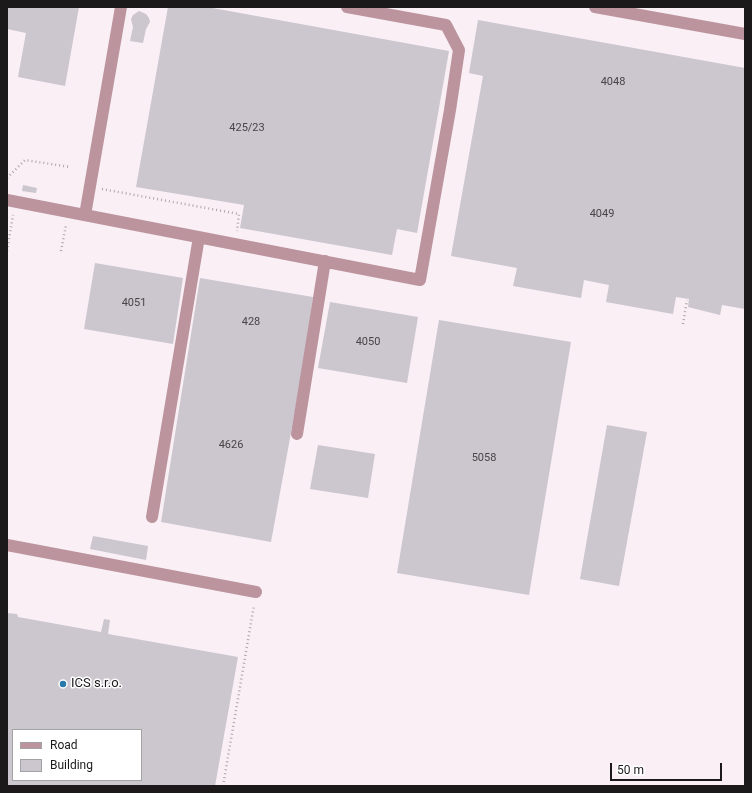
<!DOCTYPE html>
<html>
<head>
<meta charset="utf-8">
<style>
  body { margin:0 }
  #map { position:relative; width:752px; height:793px; overflow:hidden; background:#f9eff5; font-family:Roboto,sans-serif }
  canvas { display:block }
  .frame { position:absolute; inset:0; border:8px solid #1c191b; pointer-events:none }
  .legend { position:absolute; left:12px; top:729px; width:130px; height:52px; box-sizing:border-box; background:#fff; border:1px solid #a4a3a4; margin:0; padding:5px 7px; list-style:none; font-size:12px; color:#1c191b }
  .legend li { display:flex; align-items:center; gap:8px; height:20px }
  .legend b { width:20px; border:1px solid #a4a3a4 }
  .scale { position:absolute; left:610px; top:763px; width:112px; height:18px; box-sizing:border-box; border:2px solid #1c191b; border-top:0; padding-left:5px; font-size:12px; line-height:14px; white-space:nowrap; color:#1c191b; -webkit-text-stroke:3px #fff; paint-order:stroke }
</style>
</head>
<body>
<div id="map">
<canvas width="752" height="793"></canvas>
<div class="frame"></div>
<ul class="legend">
<li><b style="height:5px;background:#bc949e"></b>Road</li>
<li><b style="height:11px;background:#ccc6ce"></b>Building</li>
</ul>
<div class="scale">50 m</div>
</div>
<script>
const c = document.querySelector('canvas').getContext('2d');
c.lineJoin = 'round';
function fillPath(path, color) {
  c.fillStyle = color;
  c.fill(path, 'evenodd');
}
function toPath(rows) {
  const path = new Path2D();
  for (const r of rows) {
    path.moveTo(r[0], r[1]);
    for (let i = 2; i < r.length; i += 2) path.lineTo(r[i], r[i + 1]);
  }
  return path;
}
function trace(path, color, width, dash) {
  c.strokeStyle = color;
  c.lineWidth = width;
  c.lineCap = dash ? 'butt' : 'round';
  c.setLineDash(dash || []);
  c.stroke(path);
}
function write(font, color, halo, rows, align = 'center') {
  c.font = font + ' Roboto,sans-serif';
  c.lineWidth = 3;
  c.setLineDash([]);
  c.textBaseline = 'middle';
  c.strokeStyle = halo;
  c.fillStyle = color;
  for (const [text, x, y, turn = 0] of rows) {
    c.save();
    c.translate(x, y);
    c.rotate((+turn || 0) * Math.PI / 180);
    c.textAlign = isNaN(turn) ? turn : align;
    if (halo) c.strokeText(text, 0, 0);
    c.fillText(text, 0, 0);
    c.restore();
  }
}
fillPath(toPath([
  [7,7,79,7,65,86,18,77,26,33,7,29],
  [168,7,207,7,449,51,417,233,397,229,392,255,240,228,244,205,136,187],
  [139,11,146,14,149,18,150,22,146,29,143,43,130,41,133,27,131,19,133,15],
  [478,20,745,68,745,309,722,305,720,315,688,307,689,299,676,297,673,314,606,302,609,285,584,280,581,298,513,286,517,268,451,256,483,76,469,73],
  [23,185,37,188,36,193,22,191],
  [95,263,183,278,173,344,84,329],
  [200,278,313,297,303,367,271,542,161,522],
  [330,302,418,317,407,383,318,368],
  [439,320,571,342,529,595,397,573],
  [607,425,647,432,619,586,580,579],
  [318,445,375,454,368,498,310,489],
  [93,536,148,546,146,560,90,549],
  [7,613,17,614,18,617,101,632,104,619,110,620,108,634,238,657,215,786,7,786],
  [13,730,141,730,141,780,13,780]
]), '#ccc6ce');
trace(toPath([
  [7,178,25,160,70,167],
  [102,189,239,214,237,231],
  [7,251,13,215],
  [61,251,66,225,65,224],
  [683,324,687,300],
  [223,786,254,605]
]), '#aea6ab', 2.5, [1, 3]);
trace(toPath([
  [595,7,745,34],
  [7,200,420,280,450,110,459,50,446,25,347,7],
  [85,215,121,7],
  [297,434,325,261],
  [152,517,199,237],
  [7,545,256,592]
]), '#bc949e', 12);
for (const [x, y, r, color] of [
  [63,684,4,"#2879aa"]
]) {
  const dot = new Path2D();
  dot.arc(x, y, r, 0, 2 * Math.PI);
  c.fillStyle = color;
  c.fill(dot);
  trace(dot, '#fff', 1.5);
}
write('11px', '#484448', null, [
  ["4048",613,82],
  ["425/23",247,128],
  ["4049",602,214],
  ["4051",134,303],
  ["428",251,322],
  ["4050",368,342],
  ["4626",231,445],
  ["5058",484,458]
]);
write('13px', '#1c191b', '#fff', [
  ["ICS s.r.o.",71,684]
], 'left');
</script>
</body>
</html>
